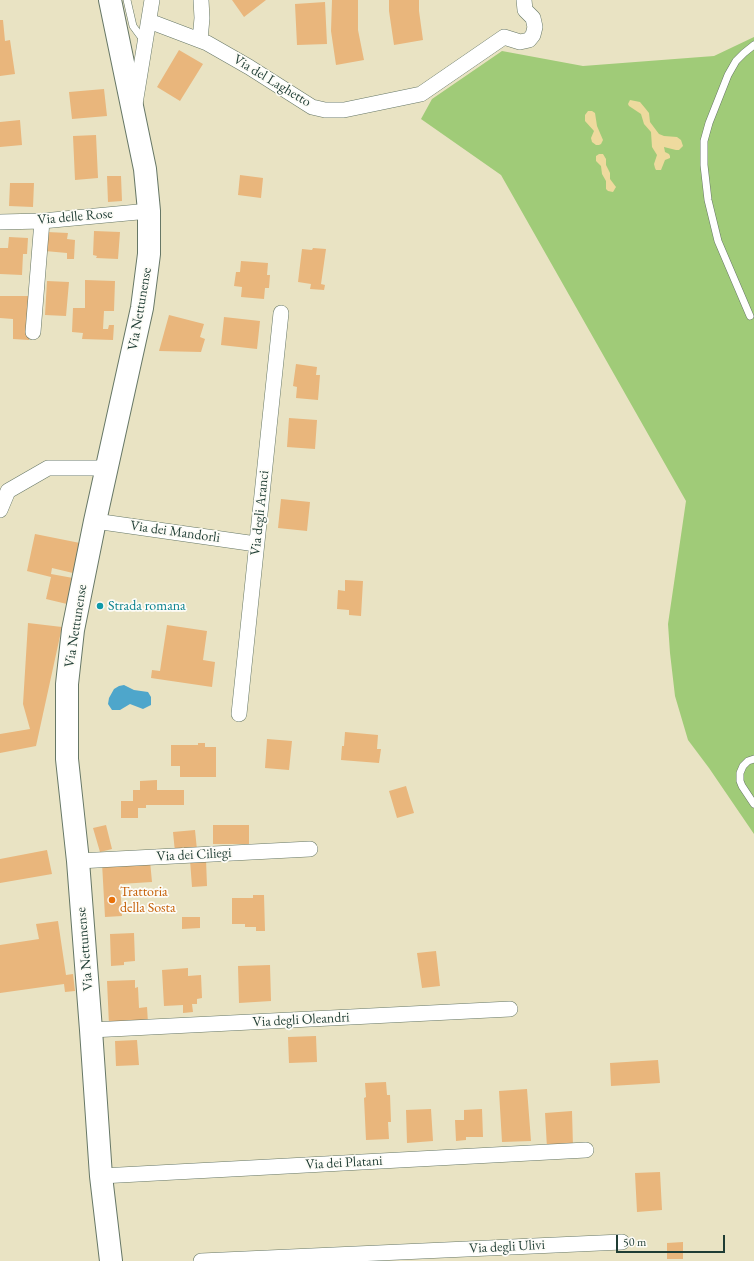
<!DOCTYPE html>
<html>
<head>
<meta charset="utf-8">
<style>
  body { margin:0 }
  #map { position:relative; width:754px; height:1261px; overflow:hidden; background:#e9e3c3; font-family:"EB Garamond",serif }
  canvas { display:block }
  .scale { position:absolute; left:616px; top:1235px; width:109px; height:18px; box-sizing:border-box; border:2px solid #1f3d34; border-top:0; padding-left:5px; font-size:12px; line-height:14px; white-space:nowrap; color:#1f3d34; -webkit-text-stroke:3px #fdfcf7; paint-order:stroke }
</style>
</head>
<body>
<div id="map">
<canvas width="754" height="1261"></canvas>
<div class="scale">50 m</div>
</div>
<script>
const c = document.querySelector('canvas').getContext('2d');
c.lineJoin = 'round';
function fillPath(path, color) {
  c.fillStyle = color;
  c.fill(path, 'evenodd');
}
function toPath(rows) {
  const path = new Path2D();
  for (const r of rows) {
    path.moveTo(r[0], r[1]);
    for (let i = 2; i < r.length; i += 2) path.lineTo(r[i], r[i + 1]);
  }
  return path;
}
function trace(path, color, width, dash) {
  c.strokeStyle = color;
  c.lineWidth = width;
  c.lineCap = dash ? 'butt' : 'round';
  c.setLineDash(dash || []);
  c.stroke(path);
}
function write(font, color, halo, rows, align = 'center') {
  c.font = font + ' "EB Garamond",serif';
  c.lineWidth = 3.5;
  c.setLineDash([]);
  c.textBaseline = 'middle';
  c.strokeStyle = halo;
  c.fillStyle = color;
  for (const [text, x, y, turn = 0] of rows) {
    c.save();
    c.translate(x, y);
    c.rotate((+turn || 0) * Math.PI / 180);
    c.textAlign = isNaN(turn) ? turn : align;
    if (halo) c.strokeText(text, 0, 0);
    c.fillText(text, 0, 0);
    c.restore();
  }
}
fillPath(toPath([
  [754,37,754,834,709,768,688,740,675,696,670,653,668,624,686,501,501,175,421,119,432,99,502,51,583,66,714,56]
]), '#a0cb78');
fillPath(toPath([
  [630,100,640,102,645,108,649,113,650,122,659,134,664,136,677,137,681,140,683,146,679,150,676,150,664,147,665,152,669,154,670,156,670,158,665,160,661,170,656,170,655,168,654,164,657,155,652,147,651,132,644,124,641,114,629,106,628,104],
  [588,111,592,111,595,113,597,126,603,140,601,144,599,145,596,145,592,142,591,138,594,131,585,121,585,115],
  [599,154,603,154,606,159,606,165,610,173,610,179,616,187,613,192,608,191,606,189,606,181,602,174,601,166,596,161,596,156]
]), '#eeda9e');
fillPath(toPath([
  [124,685,134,690,148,692,151,697,151,705,143,709,130,704,120,710,112,710,108,704,109,698,114,689,119,686]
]), '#4ea6cb');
fillPath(toPath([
  [232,0,266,0,244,17],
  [332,0,358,0,358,30,364,60,336,65,331,31],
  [389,0,419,0,419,11,423,40,394,45,389,11],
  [325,2,327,44,297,45,295,4],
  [0,20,3,20,5,41,10,40,15,74,0,76],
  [179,50,203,64,180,101,157,87],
  [104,89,107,116,72,119,69,92],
  [20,120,22,145,0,147,0,122],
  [96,135,98,178,75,180,73,136],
  [240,175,263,178,261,198,238,195],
  [107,176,121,176,122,201,108,202],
  [10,183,34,183,33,207,9,206],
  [94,231,120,232,118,259,96,258,97,256,93,255],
  [47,232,68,233,67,239,75,240,74,259,67,259,67,253,45,251],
  [9,237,28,238,27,254,23,254,22,275,0,274,0,248,8,248],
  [313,248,326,249,321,284,325,285,324,290,310,289,311,284,298,282,302,249,312,250],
  [241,261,268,263,267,275,270,275,269,288,265,288,264,299,241,297,242,287,234,286,236,272,240,272],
  [85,280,115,281,114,311,104,311,103,329,108,329,109,325,114,325,113,340,82,339,83,333,72,332,73,308,85,308],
  [47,281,69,282,66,316,45,315],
  [0,296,30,296,29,340,13,339,13,319,0,318],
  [169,315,204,324,200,337,205,339,201,352,159,351],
  [224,317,260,321,257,349,221,345],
  [296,364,317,367,316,375,320,375,318,400,296,398,297,387,293,386],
  [289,418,317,420,315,449,287,447],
  [281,499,310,502,307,531,278,528],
  [35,534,80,543,73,573,52,568,51,574,73,578,67,604,46,599,51,577,27,571],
  [345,580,363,581,361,616,349,615,349,610,337,609,338,590,345,591],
  [28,623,62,627,36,746,0,753,0,734,30,729,23,704],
  [167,625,207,631,203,660,215,662,212,687,151,678,152,670,160,671],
  [345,732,378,735,377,749,381,749,379,763,341,760,342,746,344,746],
  [267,739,292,741,289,770,265,768],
  [198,743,205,743,205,747,216,747,216,777,180,777,180,766,171,766,171,745,198,745],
  [157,780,157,790,184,790,184,805,146,805,146,808,138,808,138,818,121,818,121,801,133,801,133,790,140,790,140,781],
  [406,786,414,813,397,818,389,791],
  [106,825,112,849,100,852,93,828],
  [213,825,249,825,249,844,213,844],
  [195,830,197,850,175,852,173,832],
  [47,850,52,874,0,883,0,859],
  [206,859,207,886,192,887,190,860],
  [150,861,152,882,120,884,122,916,105,917,102,863],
  [253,895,264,895,265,931,256,931,256,927,245,927,245,924,232,924,232,898,253,898],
  [182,917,200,917,200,928,182,929],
  [58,921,66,975,73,974,75,991,65,992,64,984,0,993,0,945,39,939,36,924],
  [134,933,135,961,124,962,124,965,111,966,110,934],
  [436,951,440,986,422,988,417,953],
  [270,965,271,1001,239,1003,238,966],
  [188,968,188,976,201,975,202,998,197,999,197,1004,192,1004,193,1012,183,1013,183,1005,164,1006,162,970],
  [135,980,135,988,138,987,139,1008,147,1007,148,1023,109,1025,107,981],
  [316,1036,317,1062,289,1063,288,1037],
  [137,1040,139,1065,116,1066,115,1041],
  [658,1060,660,1083,611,1086,610,1063],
  [386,1082,387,1095,390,1095,391,1122,388,1122,389,1139,366,1140,364,1098,366,1097,365,1083],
  [527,1089,531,1141,502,1142,499,1091],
  [431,1109,433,1141,407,1143,406,1110],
  [482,1109,483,1137,466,1137,466,1140,456,1141,455,1120,464,1120,464,1110],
  [572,1111,573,1147,547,1148,545,1113],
  [660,1172,662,1210,637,1212,635,1173],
  [683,1242,683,1259,667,1259,667,1243]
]), '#e9b67c');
const service = toPath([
  [127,0,133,26,144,41],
  [750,316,718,241,708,200,704,165,704,141,709,123,728,75,736,61,744,53,754,45],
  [754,759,748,761,743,766,740,773,740,781,742,786,754,804]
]);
const minor = toPath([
  [149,21,207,43,249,67,312,107,325,110,344,110,421,94,504,37,520,42,529,40,533,35,535,27,533,18,525,10,524,0],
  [200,40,202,18,201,0],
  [135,104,152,0],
  [0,222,42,221,149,211],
  [33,332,42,221],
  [0,510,8,491,48,468,106,468],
  [95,521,256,544],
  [239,714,281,313],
  [78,861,310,849],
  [91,1030,510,1009],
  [101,1176,586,1150],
  [201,1261,622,1242]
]);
const primary = toPath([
  [110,0,145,169,149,211,149,254,142,308,95,521,73,630,67,684,67,759,78,861,91,1030,101,1176,111,1261]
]);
trace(service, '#676', 8);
trace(minor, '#676', 16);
trace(primary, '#676', 24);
trace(service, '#fff', 7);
trace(minor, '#fff', 15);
trace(primary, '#fff', 22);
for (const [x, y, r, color] of [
  [100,606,4,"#0f9aa8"],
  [112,900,4,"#e8710a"]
]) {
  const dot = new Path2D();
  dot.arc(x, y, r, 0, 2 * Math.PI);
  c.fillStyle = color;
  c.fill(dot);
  trace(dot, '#fdfcf7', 1.5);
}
write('14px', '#1f3d34', '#fdfcf7', [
  ["Via del Laghetto",272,81,31],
  ["Via delle Rose",75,217,-5],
  ["Via Nettunense",140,309,-80],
  ["Via degli Aranci",260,513,-84],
  ["Via dei Mandorli",175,532,8],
  ["Via Nettunense",76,626,-81],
  ["Via dei Ciliegi",194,855,-3],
  ["Via Nettunense",85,949,-95],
  ["Via degli Oleandri",301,1020,-3],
  ["Via dei Platani",344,1163,-3],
  ["Via degli Ulivi",507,1247,-3]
]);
write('14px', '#0d838f', '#fdfcf7', [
  ["Strada romana",108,606]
], 'left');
write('14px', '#c56008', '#fdfcf7', [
  ["Trattoria",120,892],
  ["della Sosta",120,908]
], 'left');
</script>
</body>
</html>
